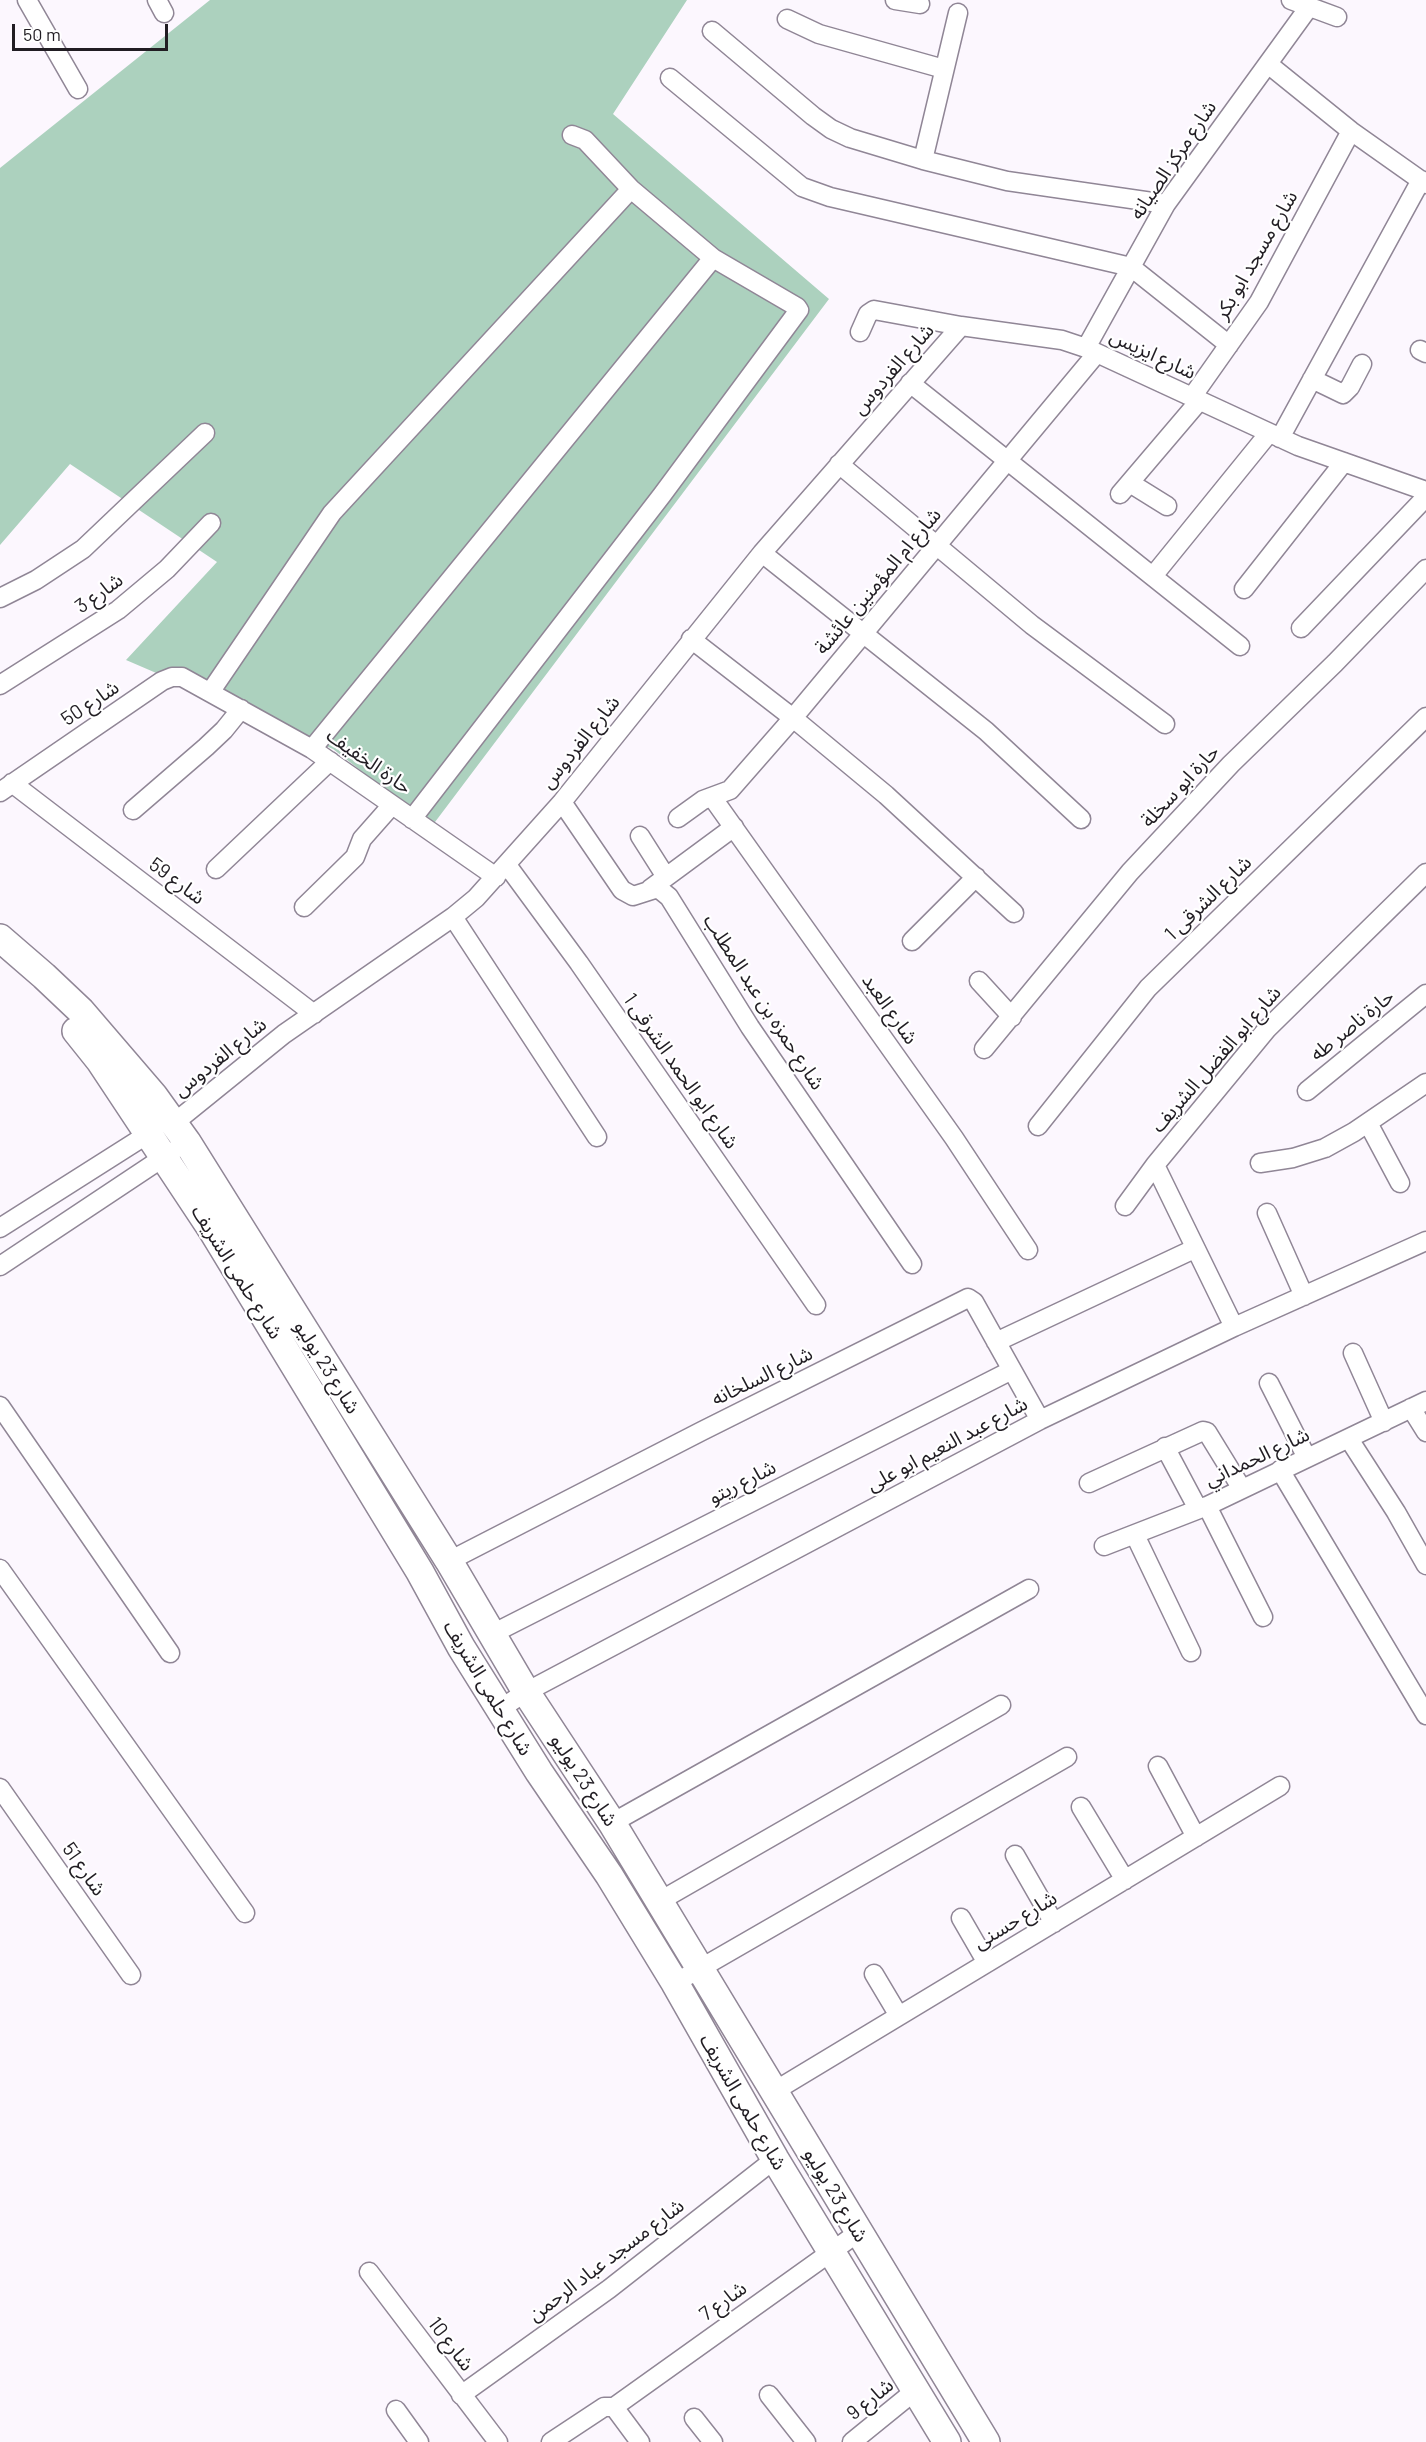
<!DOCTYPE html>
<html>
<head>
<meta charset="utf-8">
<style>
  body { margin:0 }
  #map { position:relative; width:1426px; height:2442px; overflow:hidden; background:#fcf7fe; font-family:Barlow,sans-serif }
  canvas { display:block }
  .scale { position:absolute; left:12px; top:24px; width:156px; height:27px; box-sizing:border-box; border:3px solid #211d23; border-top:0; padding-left:8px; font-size:18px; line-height:21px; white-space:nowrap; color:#211d23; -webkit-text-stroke:4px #fff; paint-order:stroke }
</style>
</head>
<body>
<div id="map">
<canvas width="1426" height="2442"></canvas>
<div class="scale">50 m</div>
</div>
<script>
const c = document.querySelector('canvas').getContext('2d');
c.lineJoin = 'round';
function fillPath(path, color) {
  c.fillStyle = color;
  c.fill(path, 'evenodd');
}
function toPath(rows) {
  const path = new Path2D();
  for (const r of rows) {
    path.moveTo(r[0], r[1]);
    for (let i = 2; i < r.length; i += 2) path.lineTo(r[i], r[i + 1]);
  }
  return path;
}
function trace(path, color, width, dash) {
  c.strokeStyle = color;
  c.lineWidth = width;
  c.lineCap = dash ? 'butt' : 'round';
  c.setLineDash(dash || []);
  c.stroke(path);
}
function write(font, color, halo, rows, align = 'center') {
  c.font = font + ' Barlow,"Noto Sans Arabic",sans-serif';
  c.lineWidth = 4.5;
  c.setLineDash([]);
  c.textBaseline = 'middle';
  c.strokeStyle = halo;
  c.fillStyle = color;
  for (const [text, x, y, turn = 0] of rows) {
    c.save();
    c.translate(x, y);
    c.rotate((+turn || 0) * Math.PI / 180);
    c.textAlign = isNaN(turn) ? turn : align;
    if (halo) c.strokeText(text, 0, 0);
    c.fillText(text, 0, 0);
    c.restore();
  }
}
fillPath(toPath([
  [210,0,687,0,613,114,829,299,432,826,333,749,126,660,217,562,70,464,0,545,0,168]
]), '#acd1be');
const street = toPath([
  [27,0,78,89],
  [157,0,164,13],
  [895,0,920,4],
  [1291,0,1337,17],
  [787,19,819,34,944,69],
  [712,31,813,116,831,129,850,138,923,160,1007,181,1166,204],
  [1268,64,1351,131,1426,184],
  [670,78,802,187,830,197,1131,267,1229,345],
  [923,160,958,13],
  [860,332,868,314,874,310,961,326,1062,340,1086,348,1298,446,1426,491],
  [1086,348,1166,204,1309,7],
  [1420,350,1426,353],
  [1312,379,1343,394,1350,387,1362,364],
  [910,383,1240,646],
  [1192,397,1259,302,1351,131],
  [1280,438,1421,180],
  [839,464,1032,625,1165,724],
  [1130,483,1167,506],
  [1120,494,1200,400],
  [762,553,986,731,1081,819],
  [1153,576,1269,433],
  [1244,589,1344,462],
  [0,598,36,580,83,549,205,433],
  [1301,628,1426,497],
  [691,639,793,718,886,795,1014,913],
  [0,685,118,610,167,569,211,523],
  [211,691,332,513,631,189],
  [312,749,713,258],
  [12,783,314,1014],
  [0,792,162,681,172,677,182,677,312,749,496,877],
  [712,797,954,1138,1028,1250],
  [562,802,622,890,633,896,658,888,669,897,750,1027,912,1264],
  [133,810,206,747,224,730,241,709],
  [678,818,703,800,730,790,793,718,1097,353],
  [412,819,662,495,799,310,797,307,713,258,631,189,585,140,572,135],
  [640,836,666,877],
  [507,865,579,963,816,1305],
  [216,869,330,761],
  [650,889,734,827],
  [304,907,355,857,362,839,392,805],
  [453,917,597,1137],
  [912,941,976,877],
  [979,981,1012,1017],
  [984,1049,1130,872,1231,764,1335,663,1426,569],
  [1307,1091,1426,994],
  [174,1123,284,1034,453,917,476,898,562,802,762,553,961,326],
  [1368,1123,1400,1183],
  [1038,1126,1148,988,1426,717],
  [1260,1163,1293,1158,1325,1148,1354,1132,1426,1083],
  [1155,1165,1234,1327],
  [1125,1206,1155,1165,1267,1029,1426,873],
  [1267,1213,1304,1296],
  [0,1228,148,1134],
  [0,1266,173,1151],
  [996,1342,1194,1249],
  [1353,1353,1384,1422],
  [1269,1383,1307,1458],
  [0,1406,170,1653],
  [1411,1408,1426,1432],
  [1349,1439,1396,1512,1426,1565],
  [1165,1447,1198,1509],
  [1280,1470,1426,1715],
  [1089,1483,1203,1431,1207,1432,1242,1489],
  [1207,1506,1263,1617],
  [1135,1535,1191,1652],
  [1104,1546,1207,1506,1426,1401],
  [449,1561,702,1431,968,1298,974,1302,1040,1420],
  [0,1569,245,1913],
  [492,1634,1012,1370],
  [500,1709,526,1692,1040,1420,1234,1327,1426,1241],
  [1158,1766,1196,1837],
  [0,1788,131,1975],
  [1081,1807,1125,1880],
  [612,1823,1029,1589],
  [1015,1855,1054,1923],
  [658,1902,1001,1705],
  [961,1918,987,1963],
  [874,1974,899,2016],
  [675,1983,1067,1757],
  [773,2092,1280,1786],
  [369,2272,498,2442],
  [461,2395,609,2289,775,2159],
  [769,2395,806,2442],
  [614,2407,859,2232],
  [614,2407,640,2442],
  [396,2410,419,2442],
  [694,2418,713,2442],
  [551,2442,604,2407,614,2407],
  [852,2442,916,2390]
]);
const secondary = toPath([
  [0,938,44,976,81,1011,154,1096,187,1142,449,1561,526,1692,612,1823,986,2442],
  [76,1031,100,1061,212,1230,420,1572,461,1647,539,1772,609,1875,675,1983,775,2159,947,2442]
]);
trace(street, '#908696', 21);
trace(secondary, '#908696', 30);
trace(street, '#fff', 18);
trace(secondary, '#fff', 27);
write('20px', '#211d23', '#fff', [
  ["شارع مركز الصيانه",1173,160,-56],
  ["شارع مسجد ابو بكر",1256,255,-60],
  ["شارع ايزيس",1153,354,25],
  ["شارع الفردوس",893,369,-49],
  ["شارع ام المؤمنين عائشة",878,581,-50],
  ["شارع 3",99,593,-36],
  ["شارع 50",90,703,-34],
  ["شارع الفردوس",580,742,-51],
  ["حارة الخفيف",369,761,35],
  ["حارة ابو سخلة",1180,786,-47],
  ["شارع 59",177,881,37],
  ["شارع الشرقى 1",1208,898,-44],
  ["شارع حمزه بن عبد المطلب",764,1002,57],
  ["شارع العبد",890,1009,55],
  ["حارة ناصر طه",1352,1025,-39],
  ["شارع الفردوس",220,1057,-39],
  ["شارع ابو الفضل الشريف",1216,1059,-49],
  ["شارع ابو الحمد الشرقى 1",681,1071,55],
  ["شارع حلمى الشريف",237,1272,58],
  ["شارع 23 يوليو",327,1367,58],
  ["شارع السلخانه",762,1376,-26],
  ["شارع عبد النعيم ابو على",947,1444,-28],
  ["شارع الحمداني",1257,1457,-25],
  ["شارع ريتو",742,1482,-27],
  ["شارع حلمى الشريف",488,1688,59],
  ["شارع 23 يوليو",584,1780,57],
  ["شارع 51",84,1869,55],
  ["شارع حسنى",1015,1920,-31],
  ["شارع حلمى الشريف",743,2102,60],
  ["شارع 23 يوليو",836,2195,59],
  ["شارع مسجد عباد الرحمن",606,2260,-37],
  ["شارع 7",723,2301,-36],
  ["شارع 10",451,2344,53],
  ["شارع 9",870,2399,-39]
]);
</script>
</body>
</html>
